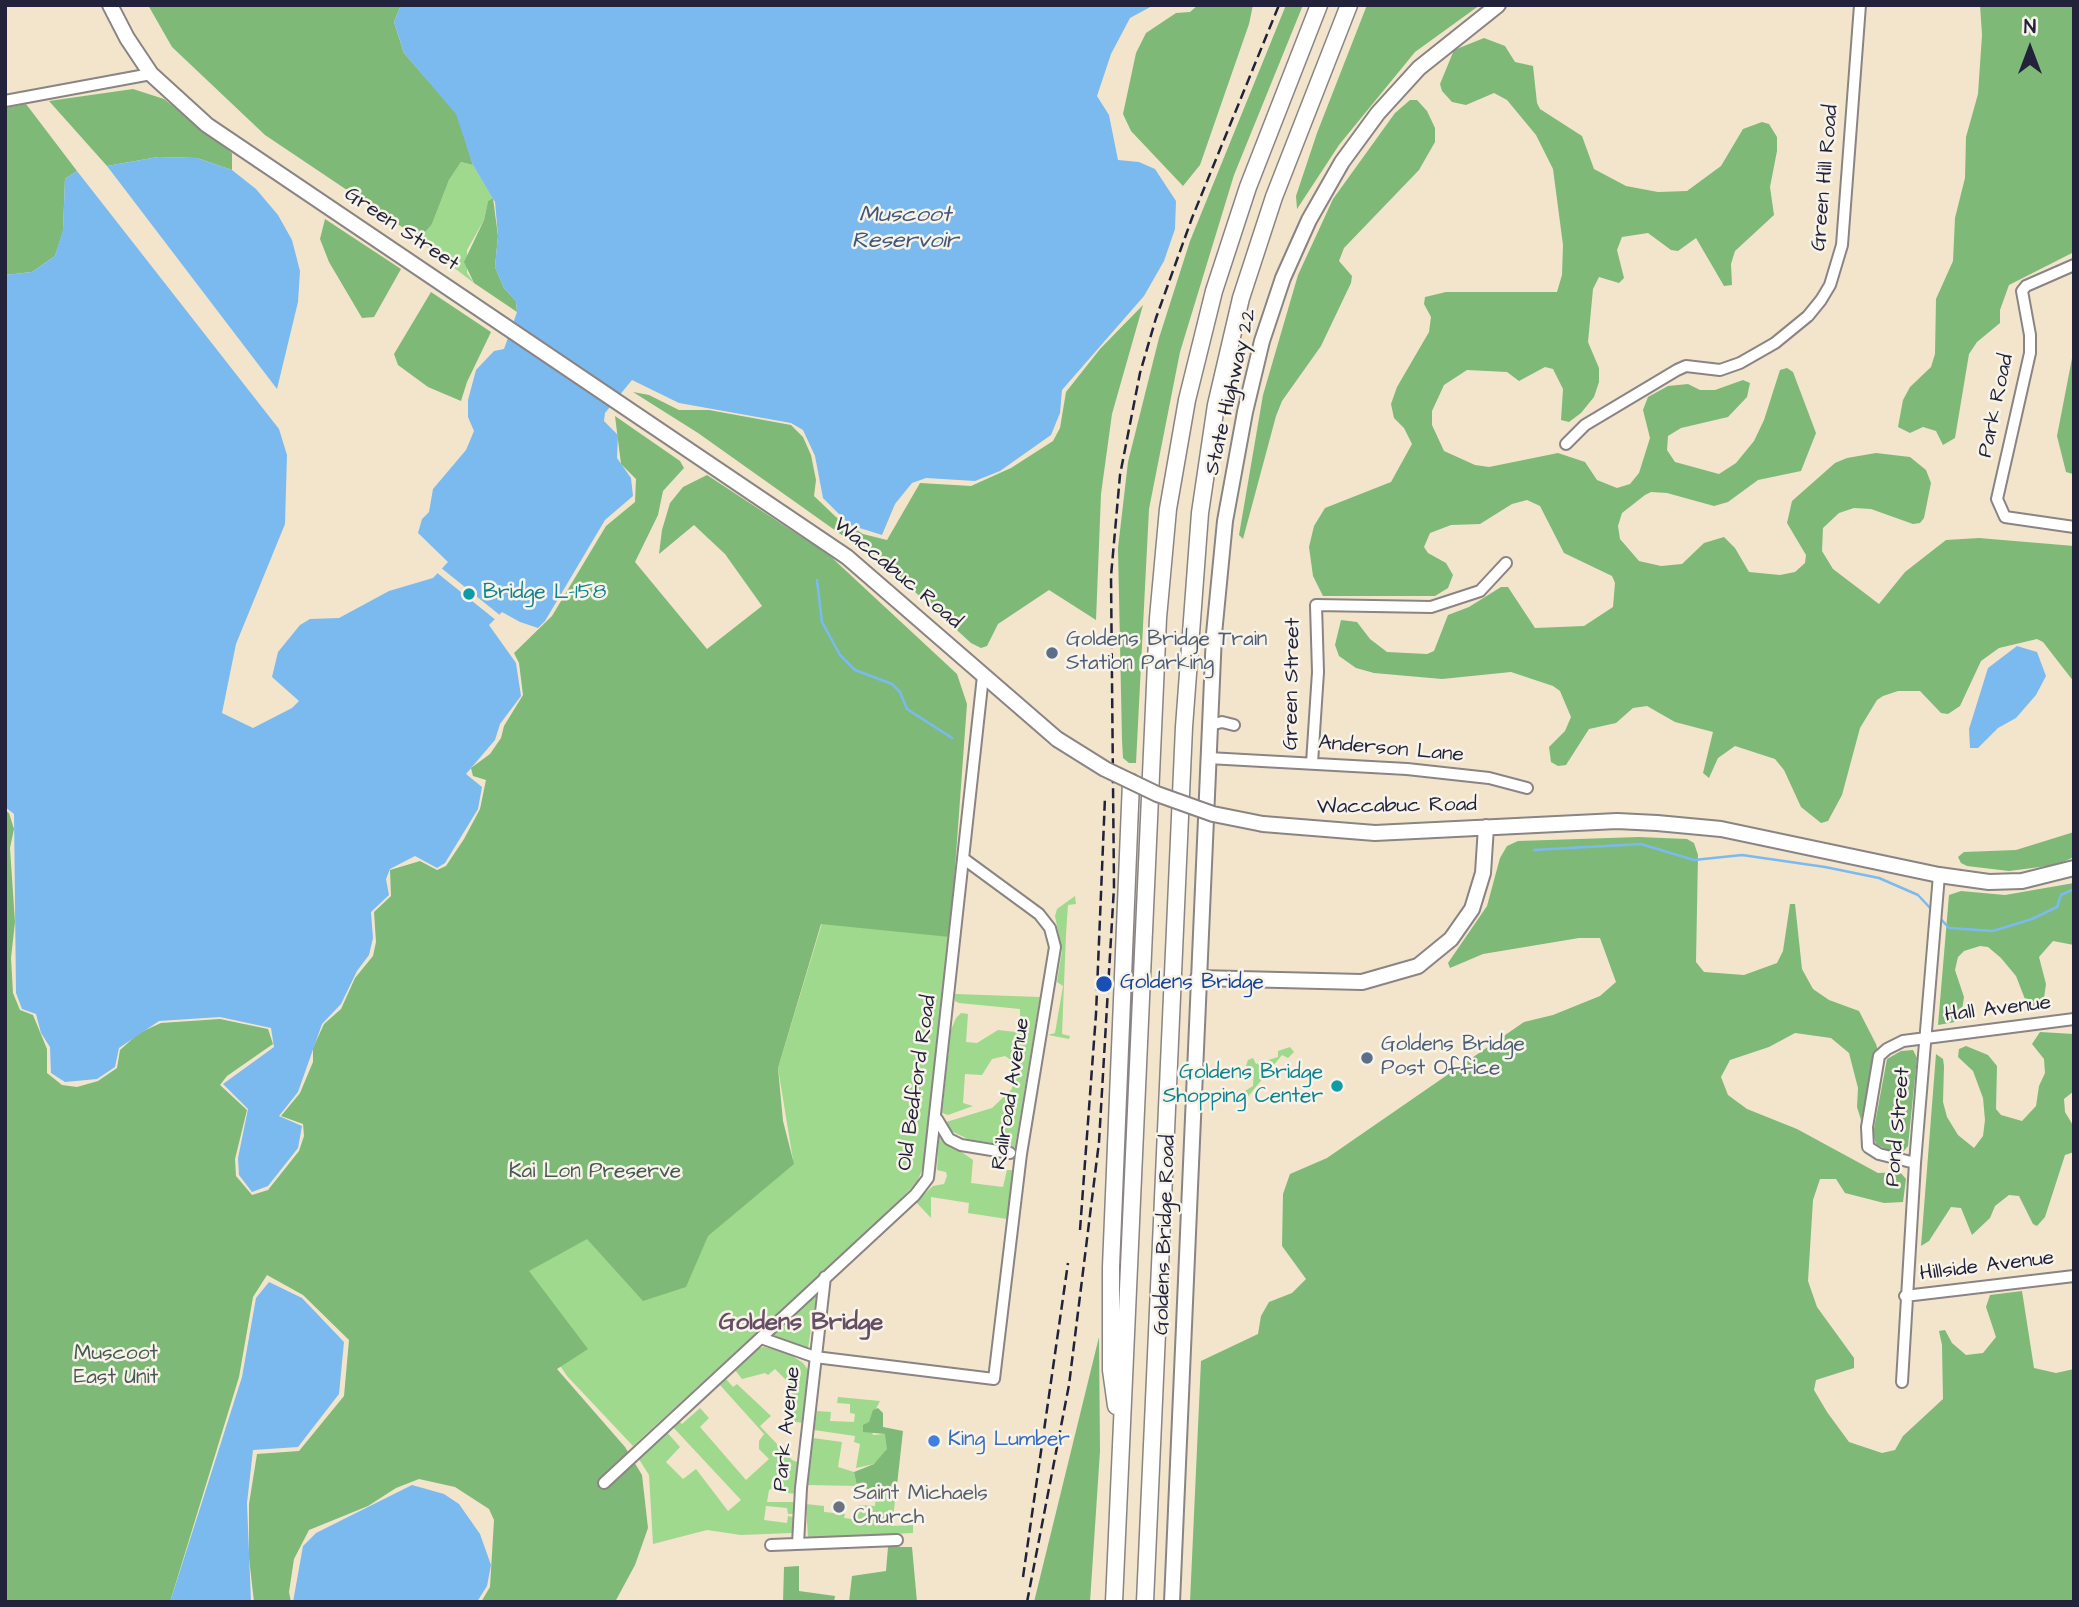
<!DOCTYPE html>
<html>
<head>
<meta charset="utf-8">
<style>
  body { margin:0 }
  #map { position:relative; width:2079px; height:1607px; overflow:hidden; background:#f2e5cc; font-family:"Architects Daughter",sans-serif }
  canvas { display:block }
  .frame { position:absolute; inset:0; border:7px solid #22223b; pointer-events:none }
  .north { position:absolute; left:1995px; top:14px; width:70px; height:70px; -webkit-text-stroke:5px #f7f3e8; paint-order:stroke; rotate:0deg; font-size:19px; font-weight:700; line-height:28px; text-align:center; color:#22223b }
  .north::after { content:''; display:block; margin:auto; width:24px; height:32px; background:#22223b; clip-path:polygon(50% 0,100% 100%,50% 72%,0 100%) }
</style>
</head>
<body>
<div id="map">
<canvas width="2079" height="1607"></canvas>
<div class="frame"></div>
<div class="north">N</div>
</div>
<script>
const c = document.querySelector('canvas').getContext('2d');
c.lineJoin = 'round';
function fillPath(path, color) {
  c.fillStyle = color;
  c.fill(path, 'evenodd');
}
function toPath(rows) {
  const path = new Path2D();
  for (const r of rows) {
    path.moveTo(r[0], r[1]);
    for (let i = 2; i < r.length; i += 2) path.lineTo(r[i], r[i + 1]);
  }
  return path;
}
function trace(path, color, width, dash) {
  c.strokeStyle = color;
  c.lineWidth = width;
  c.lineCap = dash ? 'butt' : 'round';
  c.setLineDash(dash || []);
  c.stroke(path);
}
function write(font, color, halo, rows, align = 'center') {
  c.font = font + ' "Architects Daughter",sans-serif';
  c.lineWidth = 5;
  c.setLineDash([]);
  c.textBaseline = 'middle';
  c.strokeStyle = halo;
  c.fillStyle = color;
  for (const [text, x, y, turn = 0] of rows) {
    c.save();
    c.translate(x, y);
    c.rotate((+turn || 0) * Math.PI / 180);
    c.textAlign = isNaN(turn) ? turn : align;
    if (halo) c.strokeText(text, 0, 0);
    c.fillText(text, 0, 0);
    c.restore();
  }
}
fillPath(toPath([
  [461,162,473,165,493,198,488,201,484,220,467,250,467,273,474,283,406,231,414,235,432,224,449,180],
  [1075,896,1076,904,1068,905,1066,934,1062,1034,1070,1036,1069,1039,1048,1035,1055,1033,1063,986,1057,982,1062,951,1055,916,1057,909],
  [822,923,948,935,925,1163,917,1182,888,1212,633,1446,567,1376,441,1189,725,1152,793,1160,778,1068],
  [955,994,1040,997,1015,1147,968,1139,949,1130,943,1123,992,1108,1012,1089,1015,1074,1011,1060,1005,1056,992,1059,982,1075,965,1074,963,1103,973,1106,948,1115,942,1113,951,1030,956,1018,961,1013,968,1014,966,1042,977,1043,998,1030,1016,1032,1020,1016,1020,1009,959,1003,955,1001],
  [1290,1047,1294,1052,1288,1058,1282,1055,1246,1099,1249,1106,1244,1106,1245,1091,1253,1086,1254,1068,1246,1066,1248,1060,1253,1058,1256,1064,1278,1057,1278,1051],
  [939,1136,973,1160,971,1183,1003,1187,1007,1170,1013,1170,1007,1219,968,1213,969,1203,931,1197,931,1218,916,1202,933,1186,944,1184,947,1176,946,1172,937,1170],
  [817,1291,808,1348,776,1338,773,1334],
  [764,1347,788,1353,803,1363,809,1371,810,1383,805,1423,795,1422,789,1398,795,1389,775,1369,768,1375,765,1373,742,1379,735,1370,756,1349],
  [726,1379,733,1387,737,1384,771,1416,760,1426,792,1460,800,1463,797,1494,788,1493,788,1488,774,1487,769,1490,767,1502,795,1502,793,1514,788,1514,787,1508,766,1506,764,1520,787,1523,788,1516,793,1517,792,1533,741,1535,707,1530,653,1544,649,1475,637,1456,665,1430,680,1447,666,1462,683,1479,696,1469,728,1511,741,1500,671,1425,677,1419,682,1424,700,1408,709,1418,700,1427,746,1480,769,1459,759,1449,759,1441,764,1434,720,1385],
  [838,1397,880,1401,869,1422,873,1435,885,1434,887,1438,887,1449,883,1458,874,1464,856,1468,860,1444,854,1442,855,1436,814,1430,817,1411,831,1412,830,1421,854,1422,855,1414,850,1413,850,1404,837,1403],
  [813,1438,842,1442,838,1467,854,1472,857,1486,808,1485],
  [897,1485,892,1526,913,1525,913,1533,808,1538,806,1504,824,1506,824,1512,845,1514,844,1518,852,1519,853,1515,857,1515,859,1505,875,1506,876,1489]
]), '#9ed98d');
fillPath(toPath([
  [148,5,401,5,394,22,404,53,457,114,473,165,461,162,449,180,432,224,424,233,414,235,265,135,172,47],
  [1198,5,1253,5,1249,24,1200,165,1183,186,1131,131,1123,114,1136,53,1146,33,1176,13,1190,12],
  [1286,5,1303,5,1234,175,1180,352,1149,509,1136,763,1129,763,1123,758,1122,740,1118,548,1128,462,1159,338,1190,241],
  [1367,5,1480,5,1415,52,1339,145,1297,209,1296,196,1317,133],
  [1980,5,2074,5,2074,252,2009,285,2000,310,2000,323,1977,342,1969,354,1955,438,1943,445,1936,431,1923,427,1910,433,1898,427,1903,400,1910,387,1931,367,1935,354,1936,299,1953,261,1955,218,1965,178,1966,137,1978,94,1982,35],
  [1484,38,1505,46,1515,62,1533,66,1537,103,1540,109,1582,136,1594,169,1626,186,1658,192,1687,191,1721,166,1743,129,1762,122,1769,124,1777,137,1777,151,1770,187,1774,215,1735,251,1731,264,1732,285,1724,286,1696,238,1678,251,1671,250,1648,233,1622,237,1617,250,1624,278,1619,283,1599,277,1593,289,1588,342,1599,368,1599,382,1594,397,1581,413,1569,422,1561,420,1563,389,1553,369,1545,367,1519,381,1507,372,1467,370,1444,385,1432,411,1432,425,1444,451,1475,465,1489,467,1558,453,1585,462,1597,480,1617,488,1630,484,1639,473,1650,438,1643,410,1648,397,1668,386,1688,384,1700,390,1715,390,1743,380,1750,383,1747,397,1728,417,1681,428,1668,436,1667,450,1675,462,1719,474,1736,463,1754,441,1764,420,1780,370,1787,368,1793,372,1816,433,1801,471,1758,480,1728,502,1714,506,1667,493,1651,492,1645,495,1622,513,1618,526,1620,539,1639,561,1661,566,1682,564,1704,543,1724,537,1735,548,1749,572,1780,575,1795,572,1805,563,1806,555,1787,523,1792,501,1835,463,1847,458,1876,453,1910,457,1926,470,1931,483,1924,518,1920,523,1913,524,1871,509,1854,508,1839,513,1823,528,1822,551,1833,569,1879,604,1905,572,1946,540,1979,538,2074,546,2074,682,2043,642,2037,639,1999,648,1981,661,1960,706,1948,714,1941,713,1920,691,1898,691,1883,696,1877,700,1860,728,1842,795,1828,821,1821,823,1801,807,1784,770,1775,759,1735,746,1718,758,1709,778,1703,773,1713,732,1675,722,1647,706,1633,708,1616,723,1589,729,1566,765,1558,766,1551,762,1549,747,1565,731,1571,717,1560,691,1553,686,1511,672,1442,679,1374,673,1356,668,1339,656,1335,645,1341,620,1357,622,1370,639,1387,652,1427,654,1434,651,1448,615,1469,607,1501,587,1508,587,1535,628,1584,626,1613,607,1615,583,1612,576,1564,553,1540,506,1527,500,1512,504,1480,524,1451,525,1430,533,1424,547,1428,553,1446,563,1453,575,1448,588,1435,596,1323,596,1313,576,1309,547,1314,526,1325,508,1391,482,1412,444,1404,428,1394,418,1391,404,1397,387,1429,332,1431,317,1424,304,1425,297,1446,292,1557,292,1562,275,1563,245,1553,169,1536,135,1507,100,1494,93,1466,105,1452,102,1442,91,1440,84,1454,50],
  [133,89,164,99,232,153,232,170,197,158,158,157,107,166,49,101],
  [1410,100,1417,100,1427,111,1435,128,1435,142,1419,170,1344,248,1339,261,1352,276,1351,283,1321,346,1282,401,1276,416,1243,539,1239,535,1263,395,1298,275,1333,199,1395,113],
  [26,104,77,171,65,179,63,231,55,256,32,272,5,275,5,108],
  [493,198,498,236,495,267,504,288,516,301,517,312,474,283,464,262,484,220,488,201],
  [325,219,401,269,374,317,362,318,329,262,320,239],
  [431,292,491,332,467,382,461,401,428,387,398,365,394,354],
  [1143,305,1112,414,1101,494,1096,620,1049,590,998,624,987,646,981,648,971,643,891,570,698,433,633,392,649,395,679,410,709,410,791,425,803,437,811,455,816,480,814,496,836,517,863,534,887,540,920,483,971,486,1011,468,1053,441,1060,428,1066,392,1100,349],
  [2074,348,2074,474,2073,474,2066,472,2057,436],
  [615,416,680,461,684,468,663,491,658,515,635,562,707,649,762,606,725,554,694,525,659,554,662,530,670,503,683,487,707,475,829,555,957,674,967,704,950,937,821,924,778,1068,783,1121,794,1164,708,1236,686,1287,643,1301,587,1239,529,1271,588,1349,557,1369,625,1447,642,1475,648,1528,635,1565,615,1602,481,1602,490,1587,494,1520,489,1509,455,1487,419,1479,396,1488,368,1506,309,1530,294,1559,289,1592,291,1602,254,1602,249,1558,249,1504,257,1454,299,1451,344,1396,349,1340,303,1295,267,1275,253,1297,239,1377,170,1602,5,1602,5,810,9,813,14,829,10,848,15,922,11,958,13,993,20,1010,33,1015,47,1049,47,1073,62,1085,77,1087,98,1081,117,1068,120,1050,139,1033,161,1023,220,1019,268,1029,273,1044,227,1076,220,1085,247,1110,235,1159,236,1176,252,1195,268,1190,299,1151,304,1136,303,1124,281,1116,300,1093,313,1062,313,1048,324,1024,341,1009,355,978,373,956,376,942,374,912,391,896,390,870,420,861,437,870,446,866,464,839,480,809,486,780,473,776,471,768,490,754,501,738,504,726,523,695,519,663,514,653,552,616,606,526,635,502,636,479,621,464],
  [2074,832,2074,857,2056,865,2009,871,1967,866,1961,863,1958,857,1964,852,2016,850],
  [1639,837,1687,839,1694,843,1698,855,1696,962,1704,972,1744,975,1777,963,1783,951,1790,904,1795,904,1802,969,1813,989,1829,1000,1859,1011,1876,1044,1878,1051,1861,1120,1857,1107,1858,1088,1849,1053,1831,1038,1795,1033,1769,1047,1730,1060,1721,1077,1728,1095,1747,1109,1797,1129,1878,1173,1900,1172,1906,1179,1903,1202,1884,1203,1845,1193,1836,1179,1820,1179,1813,1200,1808,1281,1817,1307,1854,1358,1854,1368,1816,1380,1814,1390,1827,1412,1849,1442,1882,1453,1895,1450,1903,1436,1943,1399,1942,1345,1939,1331,1945,1330,1952,1343,1966,1355,1983,1353,1996,1337,1986,1307,1990,1295,2022,1291,2034,1368,2056,1373,2074,1369,2074,1602,1190,1602,1201,1361,1258,1334,1261,1316,1269,1302,1292,1293,1306,1279,1282,1246,1283,1194,1290,1174,1327,1158,1524,1022,1553,1015,1600,996,1616,982,1600,938,1579,938,1483,954,1450,968,1448,963,1487,906,1500,858,1507,846,1518,841],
  [2074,883,2074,945,2053,941,2039,957,2046,984,2043,1005,2037,1011,2030,1012,2016,976,2001,958,1988,947,1980,946,1964,951,1958,957,1955,970,1964,997,1962,1010,1955,1022,1938,1025,1949,895,1961,891,2005,895],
  [2040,1032,2074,1034,2074,1091,2064,1099,2065,1112,2074,1127,2074,1152,2065,1155,2045,1217,2037,1226,2033,1224,2019,1196,2009,1195,1995,1206,1990,1218,1972,1235,1961,1208,1951,1207,1929,1241,1921,1246,1936,1054,1943,1059,1944,1066,1943,1102,1947,1117,1958,1135,1974,1148,1983,1136,1985,1120,1983,1098,1973,1071,1958,1057,1959,1049,1966,1046,1988,1055,1997,1066,1996,1109,2001,1115,2022,1121,2036,1106,2039,1086,2045,1073,2044,1059,2032,1044],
  [1913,1050,1917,1058,1908,1146,1903,1152,1891,1152,1876,1144,1873,1134,1887,1059,1901,1051],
  [1099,1337,1100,1451,1090,1602,1034,1602],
  [878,1408,883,1413,883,1427,903,1431,897,1485,868,1489,857,1486,854,1472,874,1464,887,1449,885,1434,863,1432,863,1425,869,1422,873,1410],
  [888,1547,912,1547,917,1602,849,1602,852,1576,886,1571],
  [799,1566,799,1591,835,1596,834,1602,783,1602,784,1567]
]), '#7eb978');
fillPath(toPath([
  [401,5,1154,5,1130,18,1111,54,1097,96,1109,115,1118,160,1139,162,1155,169,1176,201,1175,229,1164,261,1144,296,1062,390,1060,413,1051,435,1000,471,975,481,926,478,912,483,895,504,882,535,850,525,823,498,815,456,803,430,791,423,679,403,632,380,605,413,604,421,618,435,617,458,631,478,633,496,605,520,545,621,538,628,520,622,502,612,489,625,516,663,521,696,500,724,495,740,466,774,482,787,478,809,445,863,437,868,415,856,390,869,386,879,389,895,371,912,373,938,369,955,357,971,341,1004,322,1024,298,1092,279,1116,302,1126,298,1148,268,1186,252,1192,239,1175,238,1158,248,1109,223,1084,274,1047,271,1028,220,1017,159,1021,119,1048,115,1067,97,1079,65,1082,51,1073,50,1047,41,1033,36,1014,22,1009,16,993,14,814,5,807,5,275,32,272,55,256,63,230,65,179,77,171,279,429,287,455,285,524,236,644,222,713,253,728,292,708,299,701,272,677,278,652,300,625,310,619,339,618,389,591,433,578,448,562,418,533,422,519,429,512,433,489,466,450,474,431,468,417,468,400,476,370,494,351,504,349,517,312,516,301,504,288,495,267,498,236,495,202,473,165,456,114,404,53,394,22],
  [158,157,197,158,232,170,256,189,278,215,292,240,300,271,298,302,277,389,107,166],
  [2017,646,2037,652,2046,676,2036,695,2016,718,1998,728,1978,748,1970,748,1969,729,1988,668],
  [269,1282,302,1298,344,1342,339,1394,298,1447,253,1450,247,1503,251,1602,170,1602,242,1377,256,1298],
  [412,1485,444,1494,459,1504,480,1534,491,1565,487,1586,477,1602,293,1602,303,1546,316,1533]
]), '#7bbaef');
fillPath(toPath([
  [440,567,501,616,497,621,436,572]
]), '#f2e5cc');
trace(toPath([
  [817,580,822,622,840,655,855,670,892,684,900,692,907,709,952,738],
  [1534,850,1641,844,1694,860,1742,855,1825,867,1879,878,1918,895,1932,910],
  [1939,917,1949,928,1993,931,2032,919,2057,907,2061,895,2074,889]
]), '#7bbaef', 2.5);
const minor = toPath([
  [5,101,151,74],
  [2074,265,2026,286,2022,291,2030,335,2030,353,1997,499,2005,517,2074,527],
  [1566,444,1585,425,1677,370,1686,366,1720,370,1740,363,1775,343,1808,316,1821,300,1830,285,1842,245,1860,5],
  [1210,725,1222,722,1234,725],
  [1208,758,1407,769,1489,778,1527,788],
  [1312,763,1318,672,1316,605,1431,607,1480,591,1506,563],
  [937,1119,949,1139,961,1145,1010,1153],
  [1915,1163,1879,1154,1868,1147,1867,1127,1879,1056,1887,1049,1903,1041,2074,1019],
  [1905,1296,2074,1276],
  [761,1338,815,1357,994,1379,1021,1154,1055,947,1050,928,1039,914,964,859],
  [1902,1382,1915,1163,1939,875],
  [604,1483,915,1195,928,1178,983,676],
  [798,1544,801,1488,825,1277],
  [771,1545,897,1540]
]);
const major = toPath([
  [110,5,127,38,151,74,207,125,847,557,1057,739],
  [1263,824,1375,833,1617,821,1657,823,1721,829,1939,875,1989,882,2022,881,2074,868],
  [1198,978,1362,982,1418,966,1451,939,1472,909,1483,873,1486,827],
  [1172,1602,1214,634,1225,521,1245,412,1262,341,1283,278,1309,220,1342,162,1378,113,1419,68,1498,5]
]);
const highway = toPath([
  [1116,1406,1111,1370,1111,1267,1131,782],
  [1114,1602,1158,618,1168,509,1187,400,1214,291,1248,187,1319,5],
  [1145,1602,1184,727,1200,513,1216,405,1241,298,1274,197,1349,5]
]);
trace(minor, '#8a8484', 14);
trace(major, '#8a8484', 18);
trace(highway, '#8a8484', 19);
trace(minor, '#fff', 10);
trace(major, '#fff', 14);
trace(highway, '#fff', 16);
trace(toPath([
  [1080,1230,1096,1014,1105,797],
  [1023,1577,1068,1263],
  [1027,1602,1069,1385,1099,1142,1114,887,1111,576,1120,475,1140,373,1156,318,1192,218,1279,5]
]), '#22223b', 2.5, [10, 5]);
const majorBridge = toPath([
  [1057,739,1105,769,1157,794,1213,814,1263,824]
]);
trace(majorBridge, '#8a8484', 18, []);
trace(majorBridge, '#fff', 14);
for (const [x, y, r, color] of [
  [469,594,7,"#0f9aa8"],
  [1052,653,7,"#5c6f8a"],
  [1104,984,9,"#1a4fb4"],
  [1367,1058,7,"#5c6f8a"],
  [1337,1086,7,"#0f9aa8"],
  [934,1441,7,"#3f7fe0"],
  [839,1507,7,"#6b7280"]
]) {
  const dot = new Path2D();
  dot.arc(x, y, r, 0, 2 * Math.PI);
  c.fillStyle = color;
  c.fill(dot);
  trace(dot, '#f7f3e8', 2.5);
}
write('21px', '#22223b', '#f7f3e8', [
  ["Green Hill Road",1826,178,-85],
  ["Green Street",401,230,34],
  ["State Highway 22",1232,392,-77],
  ["Park Road",1997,406,-78],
  ["Waccabuc Road",897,574,40],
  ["Green Street",1293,684,-89],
  ["Anderson Lane",1391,750,5],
  ["Waccabuc Road",1397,807,-1],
  ["Hall Avenue",1998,1010,-7],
  ["Old Bedford Road",918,1083,-82],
  ["Railroad Avenue",1012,1094,-81],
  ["Pond Street",1899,1127,-85],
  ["Goldens Bridge Road",1166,1235,-88],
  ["Hillside Avenue",1987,1267,-7],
  ["Park Avenue",788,1429,-84]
]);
write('21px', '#0d838f', '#f7f3e8', [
  ["Bridge L-158",483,594],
  ["Goldens Bridge",1323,1074,"right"],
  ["Shopping Center",1323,1098,"right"]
], 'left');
write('21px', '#4e5e75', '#f7f3e8', [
  ["Goldens Bridge Train",1066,641],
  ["Station Parking",1066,665],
  ["Goldens Bridge",1381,1046],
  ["Post Office",1381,1070]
], 'left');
write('21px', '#164399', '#f7f3e8', [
  ["Goldens Bridge",1120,984]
], 'left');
write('21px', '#475954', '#f7f3e8', [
  ["Kai Lon Preserve",595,1173],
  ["Muscoot",116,1355],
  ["East Unit",116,1379]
]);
write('21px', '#366cbe', '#f7f3e8', [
  ["King Lumber",948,1441]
], 'left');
write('21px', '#5b616d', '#f7f3e8', [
  ["Saint Michaels",853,1495],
  ["Church",853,1519]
], 'left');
write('italic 23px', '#41577a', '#f7f3e8', [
  ["Muscoot",905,216],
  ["Reservoir",905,242]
]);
write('bold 24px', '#654e65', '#f7f3e8', [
  ["Goldens Bridge",801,1324]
]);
</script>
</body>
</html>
